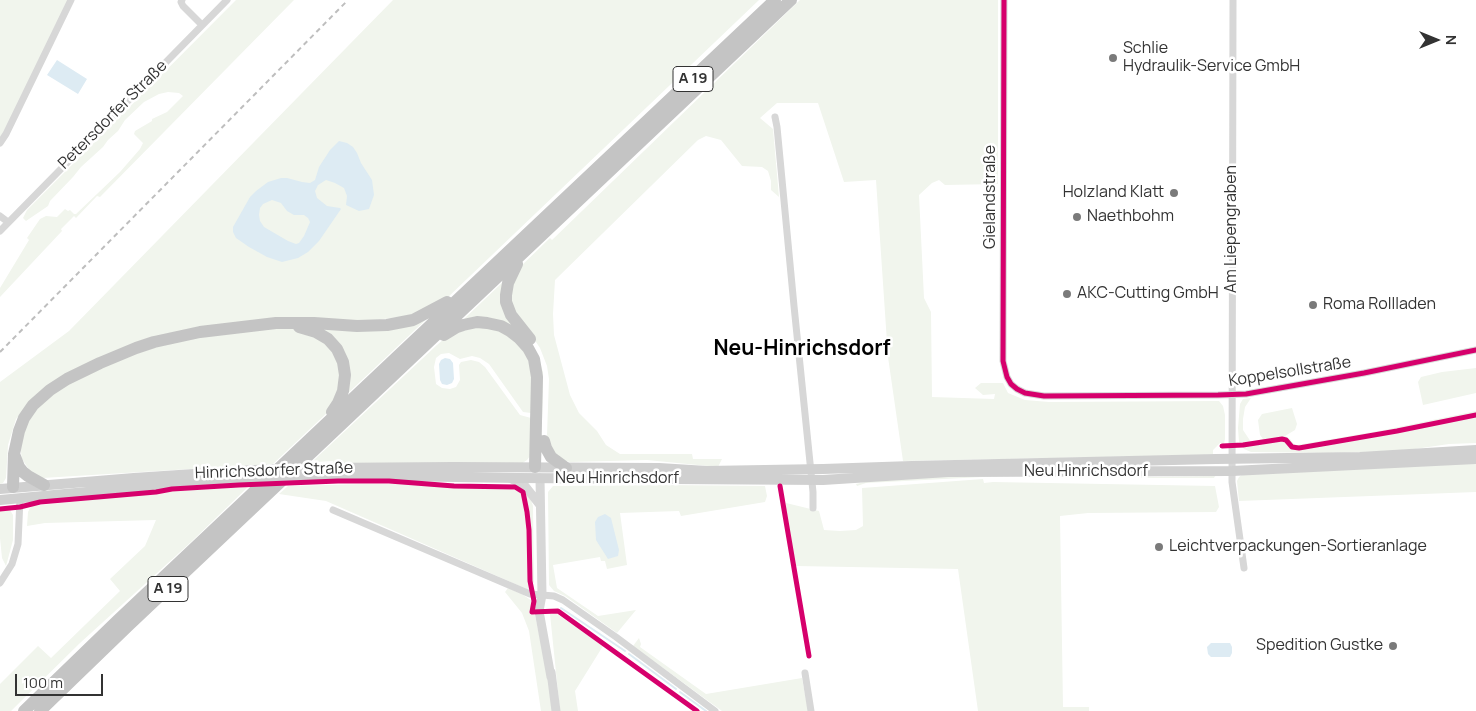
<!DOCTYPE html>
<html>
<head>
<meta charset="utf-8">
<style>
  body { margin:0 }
  #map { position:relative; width:1476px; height:711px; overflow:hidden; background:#fff; font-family:Manrope,sans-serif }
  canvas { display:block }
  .north { position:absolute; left:1411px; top:15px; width:50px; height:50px; -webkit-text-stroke:4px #fff; paint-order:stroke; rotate:90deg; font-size:14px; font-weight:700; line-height:20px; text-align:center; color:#333 }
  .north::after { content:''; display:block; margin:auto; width:18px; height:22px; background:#333; clip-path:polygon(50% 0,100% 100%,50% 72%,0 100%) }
  .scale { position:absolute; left:15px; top:674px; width:88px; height:22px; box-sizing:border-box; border:2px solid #333; border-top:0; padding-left:6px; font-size:15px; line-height:18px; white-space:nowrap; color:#333; -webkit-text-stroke:4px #fff; paint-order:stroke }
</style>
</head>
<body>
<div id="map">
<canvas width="1476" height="711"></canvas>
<div class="north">N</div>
<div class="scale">100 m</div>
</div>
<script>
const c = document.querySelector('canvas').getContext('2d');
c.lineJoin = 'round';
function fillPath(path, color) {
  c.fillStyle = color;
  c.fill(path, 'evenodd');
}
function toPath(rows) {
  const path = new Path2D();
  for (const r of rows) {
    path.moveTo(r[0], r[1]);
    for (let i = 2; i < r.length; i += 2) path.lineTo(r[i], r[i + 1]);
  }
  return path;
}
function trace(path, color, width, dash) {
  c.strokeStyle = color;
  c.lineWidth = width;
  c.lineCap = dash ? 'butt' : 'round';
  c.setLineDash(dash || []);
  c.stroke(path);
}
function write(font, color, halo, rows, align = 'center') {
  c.font = font + ' Manrope,sans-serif';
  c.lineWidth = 5;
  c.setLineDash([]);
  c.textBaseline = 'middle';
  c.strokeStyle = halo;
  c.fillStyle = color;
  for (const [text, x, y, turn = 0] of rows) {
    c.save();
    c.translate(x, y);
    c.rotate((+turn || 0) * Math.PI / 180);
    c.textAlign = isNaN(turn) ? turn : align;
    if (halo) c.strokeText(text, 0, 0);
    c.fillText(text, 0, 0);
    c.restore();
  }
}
fillPath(toPath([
  [0,0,68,0,5,131,0,138],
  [236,0,294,0,100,197,97,196,76,218,74,216,61,229,62,231,0,297,0,288,29,240,27,238,40,219,46,216,57,217,65,209,68,211,70,210,74,214,76,214,120,172,140,149,143,143,134,134,135,131,152,121,152,119,167,112,183,96,179,93,168,92,159,94,144,102,125,120,118,131,108,140,103,147,81,167,73,177,50,201,48,206,26,221,23,218,27,210],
  [393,0,759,0,446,299,428,310,387,322,198,327,38,393,16,419,8,445,6,478,3,483,0,484,0,382,69,331],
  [800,0,998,0,998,184,945,185,939,180,932,183,919,195,924,298,931,312,932,397,994,399,995,394,983,395,975,388,981,383,1003,383,1008,393,1025,400,1049,402,1219,401,1223,406,1225,415,1225,439,1224,444,1220,443,1213,450,1213,454,1204,455,903,461,888,357,876,180,844,182,818,103,777,103,760,118,773,129,779,197,771,190,771,181,768,171,762,167,742,166,721,140,706,136,698,140,555,280,553,314,554,335,570,395,579,413,597,431,606,445,620,454,692,454,693,459,722,459,718,467,647,460,570,462,566,461,553,452,548,442,547,435,549,379,547,366,540,348,509,302,509,294,519,268,550,238,552,240],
  [505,280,504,289,540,363,543,372,543,382,541,460,541,386,525,340,464,319],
  [433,313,345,396,348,382,324,332,326,326],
  [471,326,493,326,523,346,532,371,531,413,523,412,489,364,480,358,472,356,460,359,449,353,441,354,436,358,434,367,436,384,442,388,450,389,456,387,460,380,459,365,461,362,471,360,479,362,485,367,520,415,531,418,530,456,527,460,521,464,333,464,333,461,317,462,314,460,437,345,451,333],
  [252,328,299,329,330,345,343,376,329,411,273,464,42,478,30,471,22,459,20,446,25,426,35,409,69,382,155,345],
  [1476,368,1476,393,1423,405,1418,382,1421,377,1442,372],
  [1251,398,1245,407,1243,419,1243,430,1251,442,1263,439,1260,435,1258,420,1262,414,1292,408,1297,424,1295,430,1285,436,1290,439,1294,444,1297,445,1384,430,1476,411,1476,443,1449,444,1401,451,1328,453,1251,452,1244,449,1239,442,1238,428,1240,404,1243,399],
  [1476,463,1476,492,1239,501,1237,481,1239,477,1243,474],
  [991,474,1047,474,1156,477,1215,476,1214,478,1155,478,1048,475,983,477,866,483,857,486,856,484,869,481],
  [983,479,984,483,993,482,1215,486,1219,507,1216,512,1088,513,1060,516,1063,707,1089,707,1089,711,978,711,958,569,796,566,786,510,786,503,819,511,824,530,840,531,856,530,863,526,862,488],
  [365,484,412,484,454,488,511,489,518,491,521,494,523,500,527,528,528,581,529,590,326,501,279,494,288,486],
  [667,485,765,486,767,496,765,502,681,516,679,511,620,513,627,565,607,569,605,561,601,561,600,557,553,565,557,588,598,616,636,610,617,633,565,596,554,591,549,585,548,492,553,486],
  [248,487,190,543,80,643,11,711,0,711,0,684,38,646,51,658,120,591,110,579,145,546,156,520,45,523,27,526,28,512,30,508,32,506,173,491],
  [526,492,531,500,533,506,534,583,531,581,530,529,525,493],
  [0,510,10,510,13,515,13,540,6,566,2,558,0,538],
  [508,588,522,594,532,601,531,614,535,615,548,677,552,711,541,711,529,631,522,613,505,592],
  [550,614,557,614,603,646,575,691,578,711,560,711],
  [639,638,641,644,640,647,706,694,802,678,808,711,722,711,633,646]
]), '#f1f5ed');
fillPath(toPath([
  [57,60,87,79,78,94,47,75],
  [339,141,347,143,353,147,357,153,361,163,372,180,374,195,369,209,359,211,346,205,347,196,344,188,335,183,326,180,318,185,315,191,317,198,327,206,340,208,341,209,319,241,308,252,298,258,282,262,267,257,249,247,236,238,233,232,233,227,250,197,256,191,268,182,281,178,287,178,302,182,310,183,315,180,319,167,330,150],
  [272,200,281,203,287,211,294,215,304,215,308,218,310,222,304,236,299,243,296,244,288,241,264,227,260,221,259,215,260,208,263,204],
  [445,358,450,359,453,363,454,379,452,383,447,385,442,384,440,380,439,364,441,360],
  [605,514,611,518,619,550,618,556,608,559,596,540,595,522,598,517],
  [1211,643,1230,643,1232,647,1232,653,1230,657,1211,657,1208,654,1207,647]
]), '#ddebf3');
trace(toPath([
  [561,608,625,651],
  [629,654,676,689],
  [680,692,706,711]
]), '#ddebf3', 2);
trace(toPath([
  [182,0,181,2,183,6,202,25],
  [1004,0,1003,361,1007,377,1011,384,1017,389,1025,393,1044,396,1218,395,1246,394,1364,373,1476,350],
  [1233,0,1232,482,1244,568],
  [775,117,777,127,794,306,813,492,813,508],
  [0,143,6,134,71,0],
  [0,216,8,222],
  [0,231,227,0],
  [333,510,530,594,554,596,563,600,616,637,715,711],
  [0,583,12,564,18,544,20,498],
  [805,673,811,711]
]), '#d7d7d7', 7);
trace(toPath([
  [510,478,525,486,540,505],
  [540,478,542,595,539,611,551,677],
  [551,672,556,711]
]), '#d7d7d7', 9);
trace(toPath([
  [318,468,453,467,659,468,707,471,823,469,912,466,1216,459,1360,457,1476,450],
  [310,476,395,476,517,478,823,480,948,472,1232,471,1476,459],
  [0,489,134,478,254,470],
  [0,500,194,482,245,479]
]), '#d0d0d0', 10);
trace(toPath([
  [517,264,508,283,506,295,506,302,511,315,530,339],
  [299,327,316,332,328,339,337,349,343,362,345,375,343,391,338,403,332,412],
  [444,335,457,327,463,325,477,322,487,323,501,326,510,331,519,338,528,348,534,359,537,377,535,467],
  [544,441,546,448,551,457,566,468],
  [14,454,19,467,23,472,28,476,44,485],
  [13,487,14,454,19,431,24,418,33,405,50,390,67,379,100,363,136,348,154,342,200,332,276,323,314,323,357,326,387,325,413,320,447,302],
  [24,711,118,620,775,0],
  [40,711,128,626,791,0]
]), '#c4c4c4', 12);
trace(toPath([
  [0,352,348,0]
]), '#bebebe', 2, [5, 4]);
trace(toPath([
  [254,470,318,468],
  [245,479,310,476]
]), '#d0d0d0', 10);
trace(toPath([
  [1004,0,1003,361,1007,377,1011,384,1017,389,1025,393,1044,396,1218,395,1246,394,1364,373,1476,350],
  [1222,446,1243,445,1282,439,1286,440,1292,447,1299,448,1397,431,1476,415],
  [780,486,809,656],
  [0,509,20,507,40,502,156,492,172,489,239,485,338,481,389,481,454,486,515,487,523,492,527,512,529,530,530,581,534,601,532,612,558,611,697,711]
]), '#d6006c', 5);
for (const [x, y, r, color] of [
  [1113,58,5,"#7a7a7a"],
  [1174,193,5,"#7a7a7a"],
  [1077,217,5,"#7a7a7a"],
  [1067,294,5,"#7a7a7a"],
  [1313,305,5,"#7a7a7a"],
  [1159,547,5,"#7a7a7a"],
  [1393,646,5,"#7a7a7a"]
]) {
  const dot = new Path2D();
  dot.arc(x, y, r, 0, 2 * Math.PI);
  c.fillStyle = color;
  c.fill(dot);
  trace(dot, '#fff', 2);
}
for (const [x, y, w] of [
  [693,79,40],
  [168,589,40]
]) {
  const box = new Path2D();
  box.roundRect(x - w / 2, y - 12.5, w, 25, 4);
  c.fillStyle = '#fff';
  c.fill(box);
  trace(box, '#333', 1);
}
write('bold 15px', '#333', null, [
  ["A 19",693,79],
  ["A 19",168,589]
]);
write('16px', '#333', '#fff', [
  ["Schlie",1123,49],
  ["Hydraulik-Service GmbH",1123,67],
  ["Holzland Klatt",1164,193,"right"],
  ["Naethbohm",1087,217],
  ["AKC-Cutting GmbH",1077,294],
  ["Roma Rollladen",1323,305],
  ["Leichtverpackungen-Sortieranlage",1169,547],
  ["Spedition Gustke",1383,646,"right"]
], 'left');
write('16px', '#333', '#fff', [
  ["Petersdorfer Straße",113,115,-45],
  ["Gielandstraße",991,197,-90],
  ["Am Liepengraben",1232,229,-90],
  ["Koppelsollstraße",1290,372,-9],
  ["Hinrichsdorfer Straße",274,471,-2],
  ["Neu Hinrichsdorf",1086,472],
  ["Neu Hinrichsdorf",617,479]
]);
write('bold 21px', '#000', '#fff', [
  ["Neu-Hinrichsdorf",802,349]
]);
</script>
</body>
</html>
